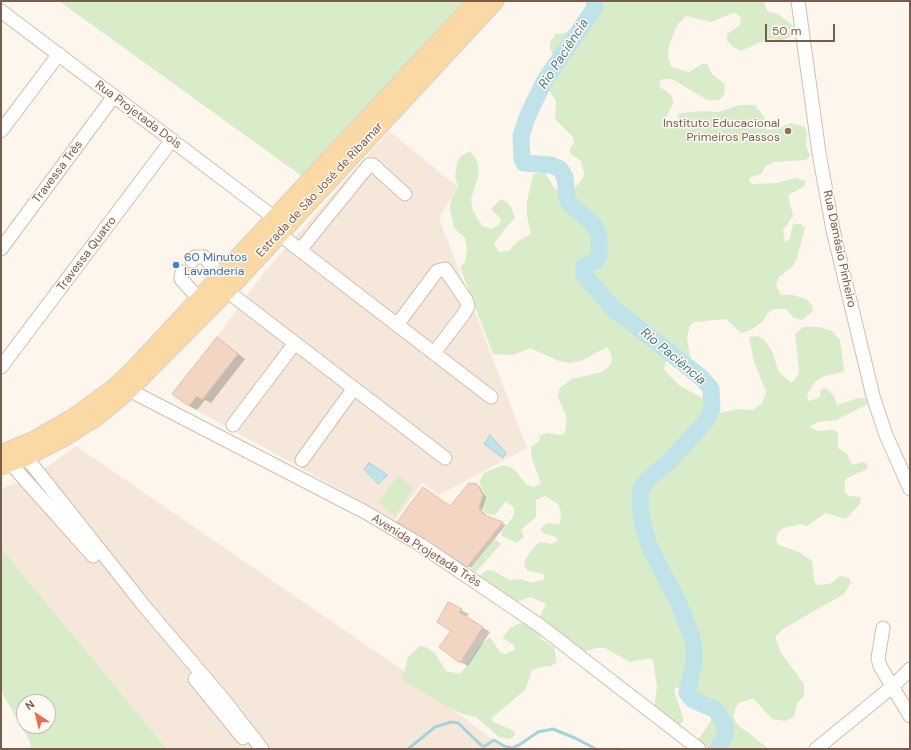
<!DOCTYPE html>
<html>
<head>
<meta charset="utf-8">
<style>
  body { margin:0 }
  #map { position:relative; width:911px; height:750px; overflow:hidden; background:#fdf6ec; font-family:"DM Sans",sans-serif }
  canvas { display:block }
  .frame { position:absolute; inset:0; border:2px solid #7a5c4d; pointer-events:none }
  .north { position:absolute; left:16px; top:694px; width:40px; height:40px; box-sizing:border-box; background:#fffaf3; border:1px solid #cabbb1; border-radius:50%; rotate:325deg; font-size:11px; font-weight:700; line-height:16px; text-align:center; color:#7a5c4d }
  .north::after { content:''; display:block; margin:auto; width:14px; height:18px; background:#e76f51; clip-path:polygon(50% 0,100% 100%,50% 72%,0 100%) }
  .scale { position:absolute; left:765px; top:24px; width:70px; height:18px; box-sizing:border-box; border:2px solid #7a5c4d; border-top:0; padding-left:5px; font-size:12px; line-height:14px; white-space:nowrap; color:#7a5c4d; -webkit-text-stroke:3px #fffaf3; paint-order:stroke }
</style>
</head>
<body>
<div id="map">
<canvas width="911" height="750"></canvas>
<div class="frame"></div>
<div class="north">N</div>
<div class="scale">50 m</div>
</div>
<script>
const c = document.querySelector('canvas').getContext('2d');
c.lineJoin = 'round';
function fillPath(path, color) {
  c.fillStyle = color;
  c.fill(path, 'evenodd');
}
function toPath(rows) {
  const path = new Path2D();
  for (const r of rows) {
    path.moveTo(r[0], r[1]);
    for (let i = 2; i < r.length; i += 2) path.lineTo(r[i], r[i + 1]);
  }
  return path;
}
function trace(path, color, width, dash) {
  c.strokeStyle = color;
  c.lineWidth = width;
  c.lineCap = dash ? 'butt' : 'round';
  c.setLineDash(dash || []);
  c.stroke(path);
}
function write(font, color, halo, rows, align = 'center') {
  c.font = font + ' "DM Sans",sans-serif';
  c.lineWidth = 3;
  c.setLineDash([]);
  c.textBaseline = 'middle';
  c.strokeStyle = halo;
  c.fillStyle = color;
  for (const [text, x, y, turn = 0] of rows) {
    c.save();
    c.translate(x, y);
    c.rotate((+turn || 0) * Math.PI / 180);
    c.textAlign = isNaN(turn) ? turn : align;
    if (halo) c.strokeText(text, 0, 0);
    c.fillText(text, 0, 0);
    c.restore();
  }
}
fillPath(toPath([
  [389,131,458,187,439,218,527,448,439,495,422,483,395,520,189,406,197,396,203,400,238,354,217,337,265,271],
  [76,446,404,671,504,749,167,749,1,548,1,489,16,483,23,484]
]), '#f5e8da');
fillPath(toPath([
  [59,1,464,1,303,177],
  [605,1,763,1,768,12,778,14,792,25,795,32,794,35,783,40,768,39,741,51,732,46,727,40,727,34,740,25,741,18,737,14,733,13,711,22,686,16,678,24,669,45,668,56,671,67,689,72,702,64,707,64,712,74,725,84,724,95,719,100,707,100,672,79,663,79,659,82,661,88,670,94,674,102,664,121,666,123,677,124,679,113,702,111,719,112,739,105,755,105,765,118,767,130,779,128,791,123,805,127,807,134,806,146,810,156,806,160,774,162,766,166,761,174,749,178,750,183,753,184,776,183,796,178,805,181,805,186,788,195,793,216,783,230,785,242,790,239,793,224,801,224,805,228,797,258,793,266,779,277,776,285,781,295,792,295,806,299,812,305,813,311,802,320,794,318,786,309,774,309,769,312,761,323,749,331,741,333,726,319,695,322,690,325,687,338,692,365,666,361,664,368,665,371,680,386,704,399,710,410,716,414,738,409,753,410,762,403,766,392,754,361,749,337,757,336,763,339,772,351,779,372,791,383,798,376,799,370,795,334,803,327,820,327,832,331,840,340,844,370,843,372,824,376,815,382,807,394,808,400,810,401,818,398,820,397,821,389,826,388,834,396,837,405,859,398,865,398,868,404,836,420,818,422,809,427,817,431,835,430,838,434,838,448,847,454,852,465,862,462,867,464,867,469,847,478,845,481,845,493,849,496,860,497,861,499,859,505,846,519,826,513,807,526,801,524,784,528,778,532,776,540,778,545,799,552,812,561,814,581,817,585,830,584,840,576,849,578,851,583,844,594,783,629,775,637,781,653,804,684,804,696,797,703,794,717,785,721,772,719,753,698,739,703,736,707,733,717,738,725,769,749,699,749,697,741,711,721,712,713,709,709,686,690,676,687,674,691,683,717,683,722,674,728,654,709,657,687,653,661,650,658,630,662,605,648,596,648,573,656,548,628,540,617,546,604,530,597,517,602,507,602,477,578,487,570,494,571,510,580,521,579,531,583,545,579,543,574,527,570,524,565,525,560,533,548,540,542,552,544,558,540,556,537,545,534,540,529,547,523,560,524,561,512,558,504,545,496,536,500,536,517,521,530,524,537,517,543,502,536,501,533,514,515,514,508,506,501,495,515,486,514,481,506,485,494,479,482,484,473,503,465,513,468,526,484,533,487,541,484,531,456,531,447,540,440,539,437,541,435,548,433,560,435,565,433,567,418,558,397,559,389,571,379,602,372,611,364,612,358,611,353,607,347,581,361,569,363,559,361,530,348,513,355,493,354,460,267,465,262,467,249,465,238,454,228,450,208,451,199,458,187,455,176,457,163,460,157,470,151,477,160,479,174,471,199,473,211,482,226,492,229,500,224,501,219,491,209,501,199,507,202,512,209,515,218,504,230,494,244,499,252,509,251,518,241,531,234,527,215,527,201,533,175,544,171,555,189,565,194,573,190,583,178,584,173,581,161,570,153,570,148,574,143,573,137,555,119,556,101,547,86,548,77,557,65,550,48,550,42,556,34,571,32,581,36,589,29],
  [398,475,413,488,395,516,379,502],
  [495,539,501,544,475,573,470,570],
  [1,548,167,749,31,749,30,742,1,691],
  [24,702,48,702,48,726,24,726],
  [536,620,543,629,540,634,541,639,554,647,557,662,551,666,540,667,532,670,525,690,492,718,492,721,514,731,515,735,510,739,499,737,476,717,463,714,445,706,402,679,408,657,420,646,426,647,435,653,446,671,460,674,469,663,479,646,490,637,500,652,505,654,515,650,514,645,502,638,511,627,513,628,515,625]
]), '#d8ecc9');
const water = toPath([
  [490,435,506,453,503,458,484,444,490,435],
  [369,463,388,475,378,484,364,469,369,463]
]);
fillPath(water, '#bfe3e8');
trace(water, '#a5d3da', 1);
fillPath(toPath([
  [224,343,245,359,211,403,205,400,197,410,189,406],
  [476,485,480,487,486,497,482,510,487,517,506,525,471,568,399,522,451,507],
  [448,604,469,614,466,617,490,632,468,666,460,662]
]), '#0003');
trace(toPath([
  [408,749,435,727,451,722,458,723,482,746,485,746,494,740,504,746,512,748,519,745,538,732,553,729,575,738,596,749],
  [618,749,619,749]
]), '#a5d3da', 3);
trace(toPath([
  [595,1,594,9,545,80,528,115,521,136,522,159,524,163,551,165,560,169,565,177,567,199,569,203,594,225,599,237,599,256,596,261,584,266,584,274,590,282,613,308,702,378,711,389,712,408,706,421,670,461,645,482,641,490,640,506,643,525,650,548,680,606,692,638,694,649,694,662,687,693,693,700,716,710,725,725,725,736,717,749]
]), '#bfe3e8', 17);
const building = toPath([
  [217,337,238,354,202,400,197,396,189,406,172,394,217,337],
  [469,483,477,484,483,495,479,508,484,515,503,522,467,567,397,522,423,487,450,506,469,483],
  [448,602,462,609,459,612,483,627,460,663,439,647,451,631,437,622,448,602]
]);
fillPath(building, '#f3d5c3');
trace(building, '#e6bba3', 1);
const minor = toPath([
  [798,1,819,153,833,230,873,396,886,435,910,489],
  [1,11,276,219],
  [1,131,59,54],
  [279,234,491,397],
  [1,249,114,96],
  [300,250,369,165,373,165,405,194],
  [192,261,195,257,204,257,222,276],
  [182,272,181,279,200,300],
  [227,291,445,458],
  [397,325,437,271,445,269,466,300,468,306,463,315,434,353],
  [1,367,172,140],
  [129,390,365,512,421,545,539,625,699,749],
  [233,425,295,343],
  [26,457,145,607,224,700,262,749],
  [302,460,354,388],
  [10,463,93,556],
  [883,628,878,658,880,666,910,716],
  [195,679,243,738],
  [816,749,892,687,910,669]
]);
const major = toPath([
  [1,454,34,440,74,417,114,388,131,372,477,1],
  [1,466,26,457,65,437,98,416,129,390,227,291,495,1]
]);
trace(minor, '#d1beb0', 15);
trace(major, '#dad1cd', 19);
trace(minor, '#fff', 13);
trace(major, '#fbd9a5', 17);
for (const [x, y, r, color] of [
  [788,131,4,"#8d6e63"],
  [176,265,4,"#3f7fe0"]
]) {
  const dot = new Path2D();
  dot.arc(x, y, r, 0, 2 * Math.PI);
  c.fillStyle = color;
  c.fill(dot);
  trace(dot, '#fffaf3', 1.5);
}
write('12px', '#7a5c4d', '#fffaf3', [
  ["Rua Projetada Dois",138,115,37],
  ["Travessa Três",58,172,-53],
  ["Estrada de São José de Ribamar",320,190,-47],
  ["Rua Damásio Pinheiro",839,249,78],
  ["Travessa Quatro",87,254,-53],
  ["Avenida Projetada Três",426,551,32]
]);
write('12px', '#785e54', '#fffaf3', [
  ["Instituto Educacional",780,124],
  ["Primeiros Passos",780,138]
], 'right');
write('12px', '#366cbe', '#fffaf3', [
  ["60 Minutos",184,258],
  ["Lavanderia",184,272]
], 'left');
write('italic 13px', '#437c86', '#fffaf3', [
  ["Rio Paciência",564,54,-57],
  ["Rio Paciência",673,357,40]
]);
</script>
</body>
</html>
